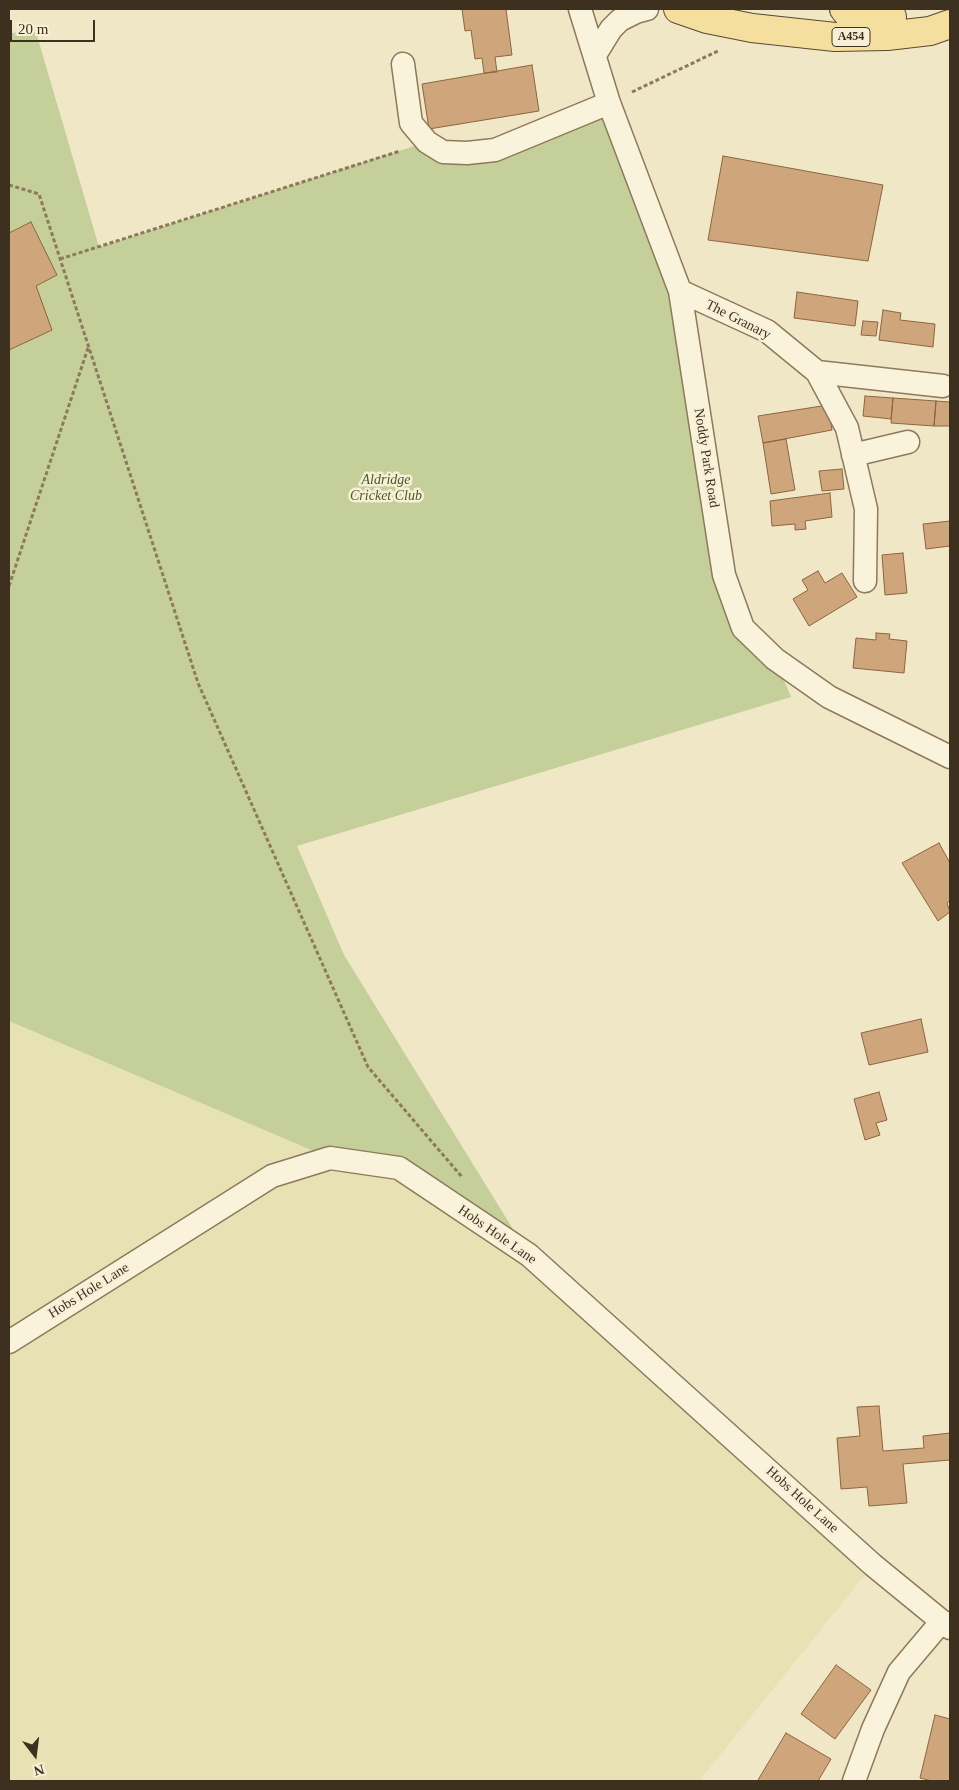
<!DOCTYPE html>
<html>
<head>
<meta charset="utf-8">
<style>
  body { margin:0 }
  #map { position:relative; width:959px; height:1790px; overflow:hidden; background:#f0e7c7; font-family:Georgia,serif }
  canvas { display:block }
  .frame { position:absolute; inset:0; border:10px solid #3d301f; pointer-events:none }
  .north { position:absolute; left:10px; top:1730px; width:50px; height:50px; -webkit-text-stroke:4px #f7f0d7; paint-order:stroke; rotate:165deg; font-size:14px; font-weight:700; line-height:20px; text-align:center; color:#3d301f }
  .north::after { content:''; display:block; margin:auto; width:18px; height:22px; background:#3d301f; clip-path:polygon(50% 0,100% 100%,50% 72%,0 100%) }
  .scale { position:absolute; left:10px; top:20px; width:85px; height:22px; box-sizing:border-box; border:2px solid #3d301f; border-top:0; padding-left:6px; font-size:15px; line-height:18px; white-space:nowrap; color:#3d301f; -webkit-text-stroke:4px #f7f0d7; paint-order:stroke }
</style>
</head>
<body>
<div id="map">
<canvas width="959" height="1790"></canvas>
<div class="frame"></div>
<div class="north">N</div>
<div class="scale">20 m</div>
</div>
<script>
const c = document.querySelector('canvas').getContext('2d');
c.lineJoin = 'round';
function fillPath(path, color) {
  c.fillStyle = color;
  c.fill(path, 'evenodd');
}
function toPath(rows) {
  const path = new Path2D();
  for (const r of rows) {
    path.moveTo(r[0], r[1]);
    for (let i = 2; i < r.length; i += 2) path.lineTo(r[i], r[i + 1]);
  }
  return path;
}
function trace(path, color, width, dash) {
  c.strokeStyle = color;
  c.lineWidth = width;
  c.lineCap = dash ? 'butt' : 'round';
  c.setLineDash(dash || []);
  c.stroke(path);
}
function write(font, color, halo, rows, align = 'center') {
  c.font = font + ' Georgia,serif';
  c.lineWidth = 5;
  c.setLineDash([]);
  c.textBaseline = 'middle';
  c.strokeStyle = halo;
  c.fillStyle = color;
  for (const [text, x, y, turn = 0] of rows) {
    c.save();
    c.translate(x, y);
    c.rotate((+turn || 0) * Math.PI / 180);
    c.textAlign = isNaN(turn) ? turn : align;
    if (halo) c.strokeText(text, 0, 0);
    c.fillText(text, 0, 0);
    c.restore();
  }
}
fillPath(toPath([
  [9,1021,330,1158,399,1168,529,1255,873,1565,699,1781,9,1781,9,1349,261,1182,9,1328]
]), '#e6e2b4');
fillPath(toPath([
  [36,32,99,247,427,142,467,153,609,103,680,291,724,575,775,659,791,697,297,846,344,955,529,1255,399,1168,330,1158,9,1021,9,33]
]), '#c5cf9a');
const building = toPath([
  [462,9,506,9,512,55,495,57,497,72,484,73,482,58,475,59,471,30,465,31,462,9],
  [532,65,539,111,429,129,422,84,532,65],
  [723,156,883,185,868,261,708,240,723,156],
  [31,222,57,275,36,286,52,330,9,350,9,233,31,222],
  [797,292,858,301,855,326,794,318,797,292],
  [883,310,901,313,900,320,935,324,933,347,879,340,883,310],
  [863,321,878,322,876,336,861,335,863,321],
  [865,396,893,398,891,419,863,416,865,396],
  [893,398,936,401,934,426,891,423,893,398],
  [936,401,950,402,950,426,934,426,936,401],
  [828,405,832,430,763,443,758,416,828,405],
  [786,439,795,490,771,494,763,443,786,439],
  [842,469,844,489,822,491,819,471,842,469],
  [830,493,832,517,805,521,806,529,795,530,795,524,772,526,770,501,830,493],
  [950,521,950,546,926,549,923,524,950,521],
  [903,553,907,593,885,595,882,555,903,553],
  [818,571,825,583,842,573,857,597,809,626,793,599,808,590,802,580,818,571],
  [876,633,890,634,889,639,907,641,904,673,853,668,856,638,876,640,876,633],
  [939,843,950,863,950,901,947,903,950,912,938,921,902,863,939,843],
  [921,1019,928,1052,869,1065,861,1033,921,1019],
  [879,1092,887,1120,876,1123,880,1135,865,1140,854,1099,879,1092],
  [879,1406,883,1451,924,1448,923,1436,950,1433,950,1460,903,1464,907,1503,869,1506,867,1487,841,1489,837,1438,860,1436,857,1407,879,1406],
  [836,1665,871,1690,835,1739,801,1714,836,1665],
  [935,1715,950,1719,950,1781,932,1781,920,1778,935,1715],
  [786,1733,831,1759,818,1781,761,1781,758,1780,786,1733]
]);
fillPath(building, '#cfa57c');
trace(building, '#8d6440', 1);
const street = toPath([
  [580,9,609,103,680,291,724,575,743,628,775,659,829,697,950,757],
  [595,55,611,29,620,20,636,12,647,9],
  [403,64,411,123,427,142,443,152,467,153,495,150,609,103],
  [680,291,767,331,817,372,847,428,866,509,865,581],
  [817,372,943,386],
  [853,455,908,442],
  [9,1342,272,1176,330,1158,399,1168,529,1255,873,1565,950,1628],
  [854,1781,873,1729,899,1672,942,1621]
]);
const primary = toPath([
  [678,9,707,19,752,28,835,37,887,36,930,31,950,24],
  [844,9,848,14,857,19,892,17]
]);
trace(street, '#8d795b', 25);
trace(primary, '#5b472f', 30);
trace(toPath([
  [632,92,718,51],
  [9,185,39,194,198,683,368,1067,462,1177],
  [60,259,400,151],
  [9,586,88,348]
]), '#8d795b', 3, [4, 2.5]);
trace(street, '#faf3db', 22);
trace(primary, '#f4df9f', 28);
for (const [x, y, w] of [
  [851,37,38]
]) {
  const box = new Path2D();
  box.roundRect(x - w / 2, y - 9.5, w, 19, 4);
  c.fillStyle = '#f7f0d7';
  c.fill(box);
  trace(box, '#3d301f', 1);
}
write('bold 12px', '#3d301f', null, [
  ["A454",851,37]
]);
write('14px', '#3d301f', '#f7f0d7', [
  ["The Granary",738,320,27],
  ["Noddy Park Road",706,458,81],
  ["Hobs Hole Lane",497,1235,35],
  ["Hobs Hole Lane",89,1291,-32],
  ["Hobs Hole Lane",802,1500,42]
]);
write('italic 14px', '#495a25', '#f7f0d7', [
  ["Aldridge",386,480],
  ["Cricket Club",386,496]
]);
</script>
</body>
</html>
